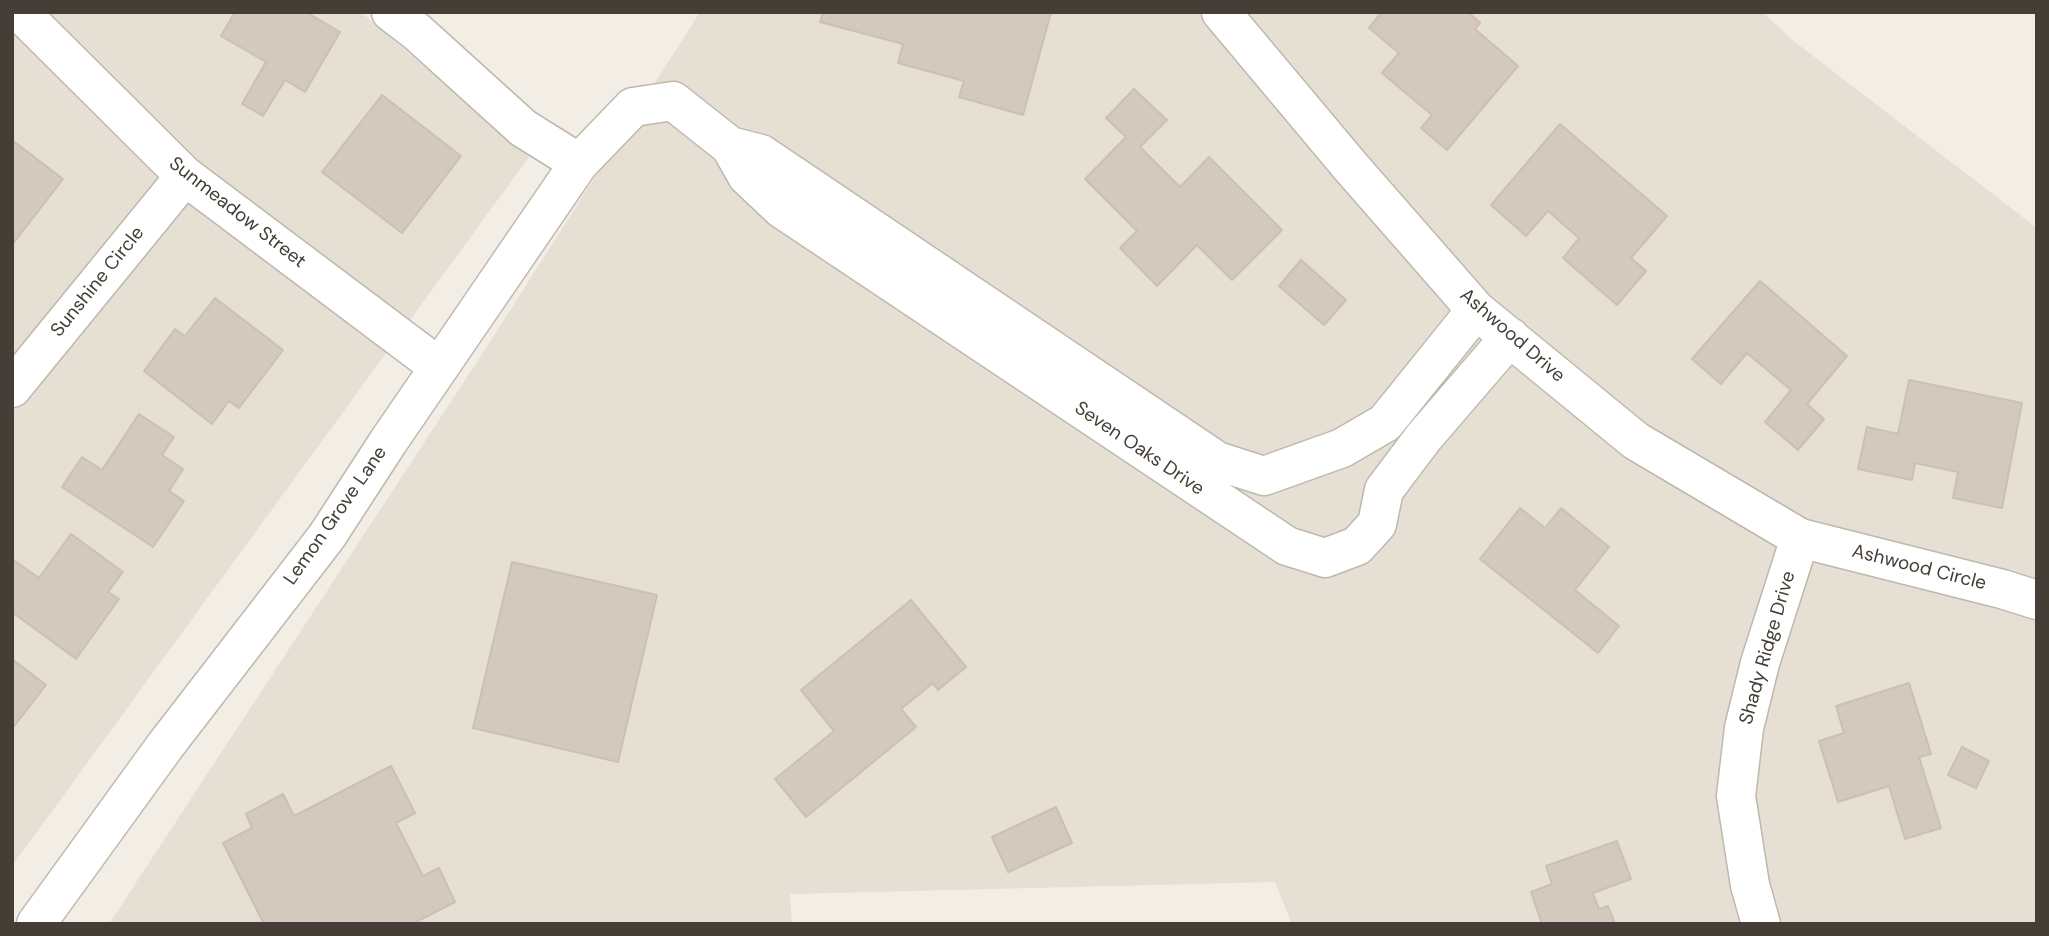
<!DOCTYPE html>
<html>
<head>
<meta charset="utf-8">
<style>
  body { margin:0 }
  #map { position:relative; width:2049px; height:936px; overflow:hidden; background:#f2eee6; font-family:"DM Sans",sans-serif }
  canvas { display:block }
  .frame { position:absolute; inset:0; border:14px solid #443e36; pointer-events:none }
</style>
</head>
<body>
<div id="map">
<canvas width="2049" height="936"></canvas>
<div class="frame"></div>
</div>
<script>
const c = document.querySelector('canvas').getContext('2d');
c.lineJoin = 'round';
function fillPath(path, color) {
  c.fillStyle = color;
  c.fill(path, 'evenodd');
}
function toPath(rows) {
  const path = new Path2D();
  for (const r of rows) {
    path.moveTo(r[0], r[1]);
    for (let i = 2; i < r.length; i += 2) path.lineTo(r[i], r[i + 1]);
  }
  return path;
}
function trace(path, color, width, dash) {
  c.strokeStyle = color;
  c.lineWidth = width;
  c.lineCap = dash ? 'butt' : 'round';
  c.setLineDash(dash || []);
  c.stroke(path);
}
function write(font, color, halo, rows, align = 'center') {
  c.font = font + ' "DM Sans",sans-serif';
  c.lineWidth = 5;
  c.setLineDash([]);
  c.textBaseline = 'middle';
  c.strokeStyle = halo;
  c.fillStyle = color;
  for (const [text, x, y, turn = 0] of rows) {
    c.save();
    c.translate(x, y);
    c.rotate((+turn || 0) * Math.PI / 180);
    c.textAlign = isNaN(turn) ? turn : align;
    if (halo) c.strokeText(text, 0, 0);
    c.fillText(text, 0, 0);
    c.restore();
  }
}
fillPath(toPath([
  [12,12,361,12,529,157,12,866],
  [700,12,1762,12,1795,42,2037,228,2037,924,1292,924,1275,882,790,894,792,924,109,924,488,345]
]), '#e5dfd4');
const building = toPath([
  [235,12,306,12,340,32,305,92,285,80,263,116,242,104,266,62,221,36,235,12],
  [823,12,1051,12,1023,115,959,97,964,81,898,63,903,44,820,22,823,12],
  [1382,12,1468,12,1480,23,1475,29,1518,66,1447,150,1421,128,1432,115,1382,73,1399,53,1369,28,1382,12],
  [1134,89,1167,120,1140,147,1180,187,1209,157,1282,230,1232,280,1197,245,1157,286,1120,248,1137,231,1085,179,1126,137,1106,118,1134,89],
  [382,95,461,156,402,233,322,172,382,95],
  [1560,124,1667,216,1631,258,1646,271,1617,305,1563,258,1579,238,1548,211,1526,236,1491,205,1560,124],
  [12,140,63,179,12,245,12,140],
  [1301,260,1346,300,1324,325,1279,286,1301,260],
  [1760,281,1847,356,1807,404,1824,419,1798,450,1765,422,1791,390,1747,353,1721,384,1692,359,1760,281],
  [215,298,283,350,239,408,229,401,212,424,144,371,175,329,185,336,215,298],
  [1909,380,2022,403,2002,508,1953,498,1958,472,1915,463,1912,480,1858,469,1867,427,1898,434,1909,380],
  [139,414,174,437,162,455,183,469,169,491,184,501,153,547,62,487,82,457,102,470,139,414],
  [1520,508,1545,528,1561,508,1609,547,1575,590,1619,626,1598,653,1480,559,1520,508],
  [71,534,123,572,108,592,119,599,76,659,12,612,12,559,39,578,71,534],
  [512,562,657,595,618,762,473,728,512,562],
  [911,600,966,667,938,690,933,683,901,709,916,727,806,817,775,779,834,731,801,690,911,600],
  [12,659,46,685,12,729,12,659],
  [1909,683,1931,754,1919,757,1941,828,1905,839,1889,786,1838,802,1819,741,1844,733,1836,706,1909,683],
  [1962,747,1989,761,1976,788,1948,775,1962,747],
  [391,766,415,813,396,823,423,876,439,868,455,902,412,924,264,924,223,843,252,828,246,814,283,794,294,816,391,766],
  [1056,807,1072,843,1008,872,992,837,1056,807],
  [1617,841,1631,879,1593,893,1599,909,1608,906,1615,924,1542,924,1531,892,1552,884,1546,866,1617,841]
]);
fillPath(building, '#d3c9bc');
trace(building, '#cdc0b0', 2);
const minor = toPath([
  [20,12,185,176,439,367],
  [391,12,417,32,523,128,579,163],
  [1221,12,1350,166,1476,310,1636,441,1800,538,2002,589,2037,600],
  [730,146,761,154,1217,461,1264,476,1342,448,1385,423,1476,310],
  [12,388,185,176],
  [36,924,165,746,327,536,388,442,579,163,633,107,673,101,730,146,747,176,782,209,1287,546,1325,558,1357,546,1377,524,1384,490,1424,437,1510,337],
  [1761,924,1750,885,1736,796,1744,728,1760,663,1800,538]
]);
trace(minor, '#bfb8ac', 41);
trace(minor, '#fff', 38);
write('19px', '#443e36', '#fff', [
  ["Sunmeadow Street",237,213,38],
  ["Sunshine Circle",98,282,-51],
  ["Ashwood Drive",1512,336,41],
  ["Seven Oaks Drive",1139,449,34],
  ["Lemon Grove Lane",336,516,-55],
  ["Ashwood Circle",1919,568,14],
  ["Shady Ridge Drive",1768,648,-74]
]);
</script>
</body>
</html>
